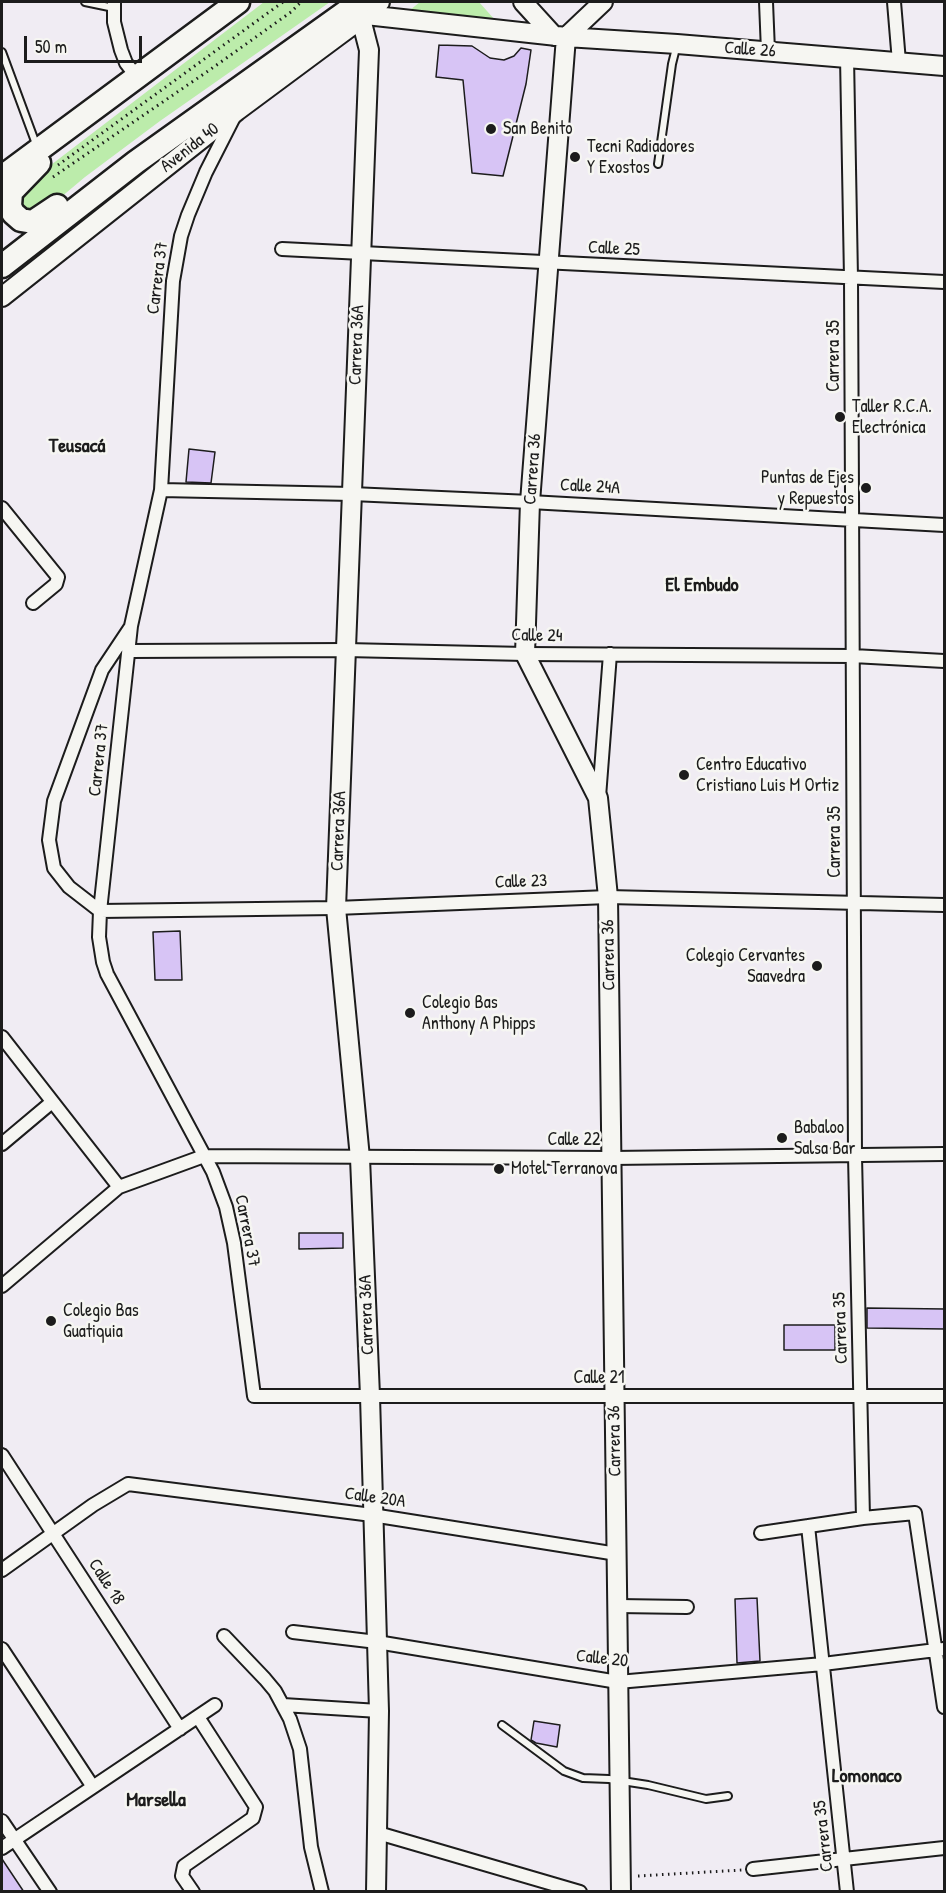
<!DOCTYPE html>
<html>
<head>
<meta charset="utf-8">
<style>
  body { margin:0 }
  #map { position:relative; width:946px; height:1893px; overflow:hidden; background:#f0ecf3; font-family:"Patrick Hand",sans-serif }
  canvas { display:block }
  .frame { position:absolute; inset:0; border:3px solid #1c1c1c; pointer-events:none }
  .scale { position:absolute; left:24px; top:36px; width:118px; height:27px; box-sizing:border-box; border:3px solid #1c1c1c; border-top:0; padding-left:8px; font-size:18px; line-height:21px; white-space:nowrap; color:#1c1c1c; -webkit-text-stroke:4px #f6f6f2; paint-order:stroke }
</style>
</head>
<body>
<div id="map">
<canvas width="946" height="1893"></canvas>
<div class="frame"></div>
<div class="scale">50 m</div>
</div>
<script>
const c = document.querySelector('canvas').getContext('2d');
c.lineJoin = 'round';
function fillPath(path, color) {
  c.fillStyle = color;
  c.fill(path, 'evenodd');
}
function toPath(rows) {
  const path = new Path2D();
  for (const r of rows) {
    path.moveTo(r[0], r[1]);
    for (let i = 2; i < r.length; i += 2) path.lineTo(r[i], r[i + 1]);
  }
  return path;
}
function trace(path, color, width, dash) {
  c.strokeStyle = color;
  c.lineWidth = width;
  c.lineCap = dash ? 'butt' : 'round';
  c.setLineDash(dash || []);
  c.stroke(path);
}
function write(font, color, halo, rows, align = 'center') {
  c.font = font + ' "Patrick Hand",sans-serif';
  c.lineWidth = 5;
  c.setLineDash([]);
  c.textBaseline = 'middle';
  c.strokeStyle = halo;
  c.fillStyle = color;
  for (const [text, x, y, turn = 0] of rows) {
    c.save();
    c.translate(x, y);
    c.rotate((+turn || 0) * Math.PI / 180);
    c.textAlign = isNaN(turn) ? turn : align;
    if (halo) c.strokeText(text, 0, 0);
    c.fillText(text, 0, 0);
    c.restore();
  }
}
fillPath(toPath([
  [264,2,330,2,160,121,85,177,60,198,32,215,15,206,26,184],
  [420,2,479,2,495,20,410,10]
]), '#bcecab');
const building = toPath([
  [439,45,472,46,490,58,504,60,514,56,521,48,531,50,526,84,503,176,472,173,463,80,436,77,439,45],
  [189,449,215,452,211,483,186,482,189,449],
  [180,931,182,980,155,980,153,932,180,931],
  [299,1233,343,1233,343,1248,299,1249,299,1233],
  [867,1308,945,1309,945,1329,867,1328,867,1308],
  [784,1325,835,1325,835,1350,784,1350,784,1325],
  [757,1598,760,1661,737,1663,735,1599,757,1598],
  [534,1721,560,1725,557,1747,536,1743,531,1740,534,1721],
  [2,1859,24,1892,2,1892,2,1859]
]);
fillPath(building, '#d7c4f5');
trace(building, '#1c1c1c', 1.5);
const lane = toPath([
  [85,2,114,8],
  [2,52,36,144],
  [658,164,672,64,676,48],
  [502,1725,564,1771,583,1778,609,1779,648,1785,706,1799,728,1796]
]);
const street = toPath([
  [114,2,114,22,121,50,126,63,137,77],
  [766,2,768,51],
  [894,2,899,62],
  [847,57,851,278,855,1156,863,1518],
  [235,115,206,172,188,215,181,236,173,281,161,490,131,626,100,911,99,937,103,962,107,974,213,1172,226,1207,234,1243,254,1396,944,1396],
  [282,249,944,282],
  [161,490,352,494,530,502,944,525],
  [2,508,58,577,56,584,33,603],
  [130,628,102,670,54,801,49,840,54,868,69,887,100,911,336,908,608,897,944,905],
  [129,651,346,650,525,654,853,656,944,661],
  [599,797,610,654],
  [2,1037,119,1187],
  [2,1144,52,1102],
  [2,1286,119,1187,204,1156,612,1158,944,1154],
  [2,1455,180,1729],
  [808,1526,847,1892],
  [761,1533,863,1518,915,1513,944,1707],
  [2,1570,93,1505,128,1484,372,1515,617,1554],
  [618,1606,687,1607],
  [293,1632,377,1642,618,1682,823,1664,944,1649],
  [224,1636,265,1679,275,1691,290,1719,300,1749,311,1847,322,1892],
  [2,1649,93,1787],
  [283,1705,379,1711],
  [2,1821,50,1892],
  [378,1833,580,1892],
  [2,1848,215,1705],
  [753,1869,944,1848],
  [193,1892,182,1876,184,1866,253,1818,256,1807,198,1717]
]);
const secondary = toPath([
  [523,2,554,36],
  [366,15,566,37,677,44,944,66],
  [361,19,369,50,336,908,360,1158,370,1396,379,1711,376,1892],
  [566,37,530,502,525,654,598,798,608,897,621,1892],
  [566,37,603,2],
  [2,297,237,111,361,19,380,2]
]);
const highway = toPath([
  [39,163,11,192,10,206,13,213,21,220,33,222,57,206],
  [2,177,238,2],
  [2,266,136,162,360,2]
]);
trace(lane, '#1c1c1c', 10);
trace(street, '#1c1c1c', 16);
trace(secondary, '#1c1c1c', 22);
trace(highway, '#1c1c1c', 27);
trace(toPath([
  [58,165,283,2],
  [53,177,211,69,291,12,301,2],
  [638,1876,742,1870]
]), '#1c1c1c', 3, [1.5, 4.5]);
trace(lane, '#f6f6f2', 6);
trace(street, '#f6f6f2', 12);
trace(secondary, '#f6f6f2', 18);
trace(highway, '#f6f6f2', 22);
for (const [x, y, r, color] of [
  [491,129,6,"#1c1c1c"],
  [575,157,6,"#1c1c1c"],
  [840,417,6,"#1c1c1c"],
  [866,488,6,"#1c1c1c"],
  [684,775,6,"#1c1c1c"],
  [817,966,6,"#1c1c1c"],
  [410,1013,6,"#1c1c1c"],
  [782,1138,6,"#1c1c1c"],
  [499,1169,6,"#1c1c1c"],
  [51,1321,6,"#1c1c1c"]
]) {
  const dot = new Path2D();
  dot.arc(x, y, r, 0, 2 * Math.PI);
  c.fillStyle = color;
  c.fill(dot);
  trace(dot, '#f6f6f2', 2);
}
write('18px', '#1c1c1c', '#f6f6f2', [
  ["Calle 26",750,50,4],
  ["Avenida 40",190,148,-38],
  ["Calle 25",614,249,3],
  ["Carrera 37",158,278,-83],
  ["Carrera 36A",357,345,-88],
  ["Carrera 35",834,356,-90],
  ["Carrera 36",533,469,-86],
  ["Calle 24A",590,487,3],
  ["Calle 24",537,636,1],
  ["Carrera 37",99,760,-84],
  ["Carrera 36A",339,831,-88],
  ["Carrera 35",835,842,-90],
  ["Calle 23",521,882,-2],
  ["Carrera 36",609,955,-91],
  ["Calle 22",574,1140],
  ["Carrera 37",247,1231,79],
  ["Carrera 36A",367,1315,-92],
  ["Carrera 35",841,1328,-92],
  ["Calle 21",599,1378],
  ["Carrera 36",615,1441,-91],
  ["Calle 20A",375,1498,8],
  ["Calle 18",106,1582,57],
  ["Calle 20",602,1659,6],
  ["Carrera 35",824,1836,-96]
]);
write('18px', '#1c1c1c', '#f6f6f2', [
  ["San Benito",503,129],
  ["Tecni Radiadores",587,147],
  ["Y Exostos",587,168],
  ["Taller R.C.A.",852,407],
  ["Electrónica",852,428],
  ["Puntas de Ejes",854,478,"right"],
  ["y Repuestos",854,499,"right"],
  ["Centro Educativo",696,765],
  ["Cristiano Luis M Ortiz",696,786],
  ["Colegio Cervantes",805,956,"right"],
  ["Saavedra",805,977,"right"],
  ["Colegio Bas",422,1003],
  ["Anthony A Phipps",422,1024],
  ["Babaloo",794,1128],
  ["Salsa Bar",794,1149],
  ["Motel Terranova",511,1169],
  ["Colegio Bas",63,1311],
  ["Guatiquia",63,1332]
], 'left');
write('bold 20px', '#1c1c1c', '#f6f6f2', [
  ["Teusacá",77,447],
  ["El Embudo",702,586],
  ["Lomonaco",867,1777],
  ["Marsella",156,1801]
]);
</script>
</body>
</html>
